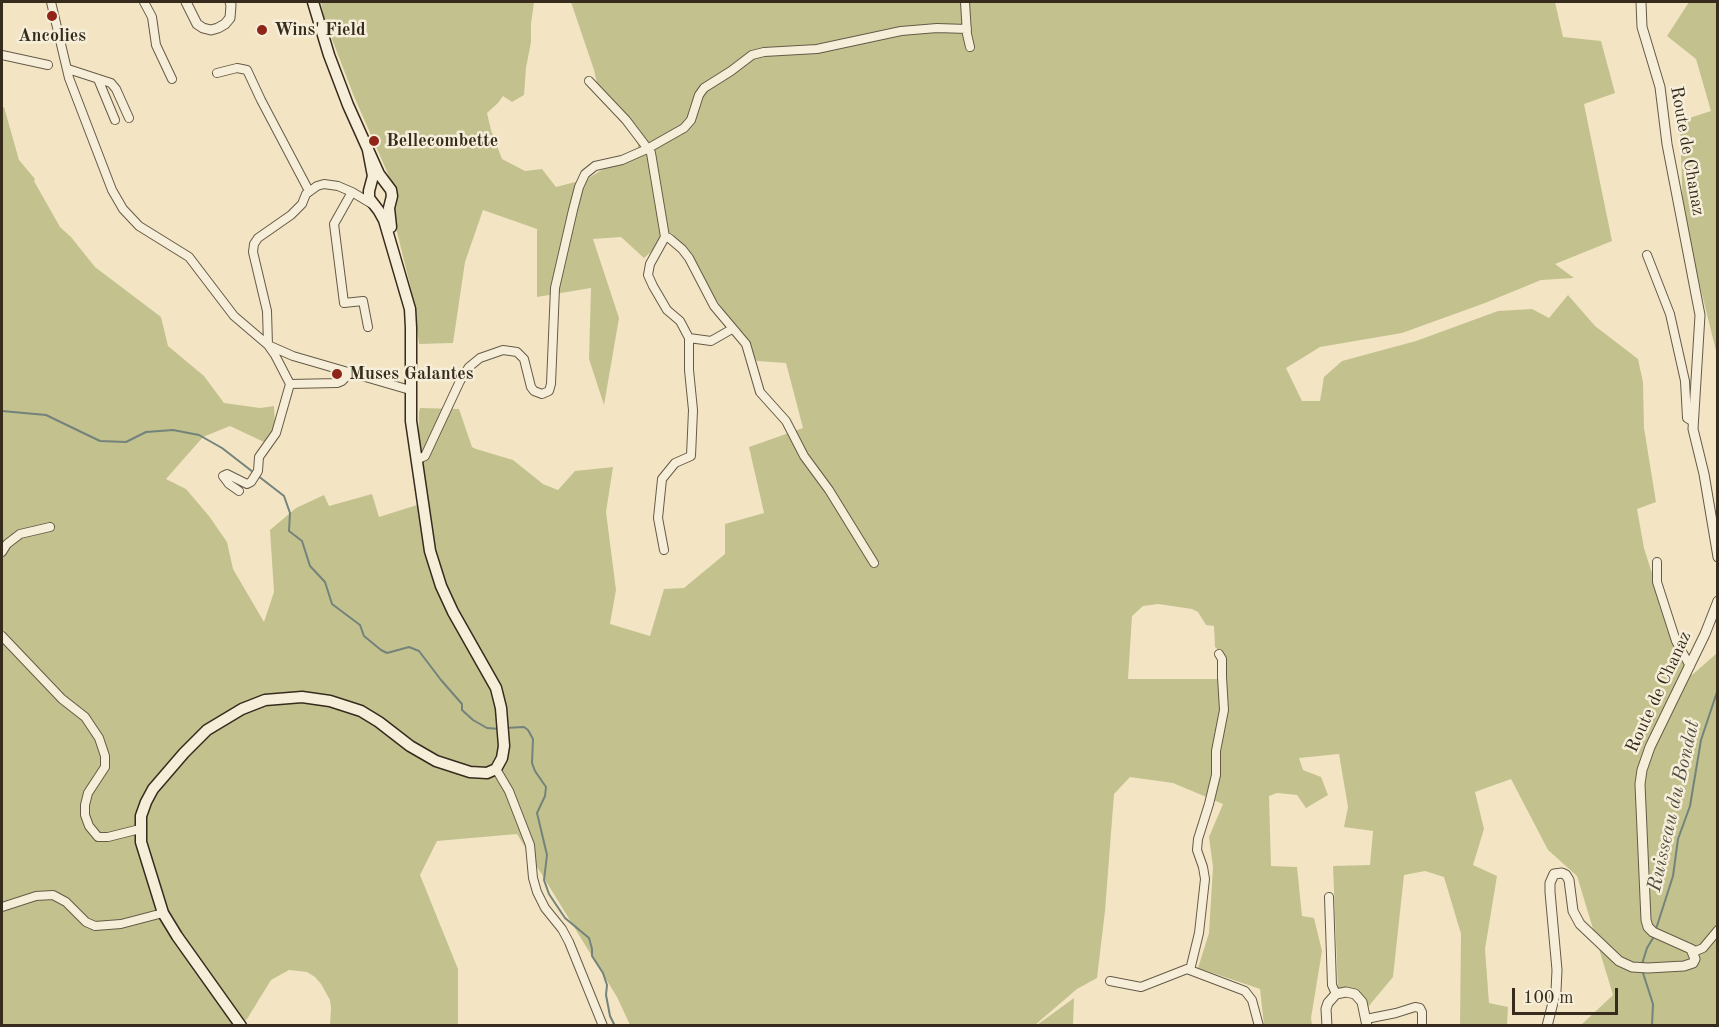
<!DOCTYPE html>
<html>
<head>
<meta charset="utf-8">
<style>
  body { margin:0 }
  #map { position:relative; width:1719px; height:1027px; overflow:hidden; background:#f3e5c4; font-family:"Old Standard TT",serif }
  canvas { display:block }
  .frame { position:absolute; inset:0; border:3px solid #362b1d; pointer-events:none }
  .scale { position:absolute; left:1512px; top:988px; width:106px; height:27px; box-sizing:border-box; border:3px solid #362b1d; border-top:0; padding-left:8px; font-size:18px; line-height:21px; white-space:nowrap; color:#362b1d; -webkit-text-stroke:4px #f7eed9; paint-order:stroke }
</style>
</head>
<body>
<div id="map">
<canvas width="1719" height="1027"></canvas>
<div class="frame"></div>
<div class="scale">100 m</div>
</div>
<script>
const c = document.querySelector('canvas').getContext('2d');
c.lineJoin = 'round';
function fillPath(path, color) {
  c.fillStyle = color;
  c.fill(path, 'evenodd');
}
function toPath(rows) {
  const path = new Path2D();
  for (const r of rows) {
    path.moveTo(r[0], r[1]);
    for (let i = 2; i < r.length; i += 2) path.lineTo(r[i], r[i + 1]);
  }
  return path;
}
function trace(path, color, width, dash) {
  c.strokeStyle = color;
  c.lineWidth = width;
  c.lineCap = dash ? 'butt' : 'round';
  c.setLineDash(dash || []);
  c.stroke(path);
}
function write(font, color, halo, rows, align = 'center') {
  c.font = font + ' "Old Standard TT",serif';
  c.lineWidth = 5;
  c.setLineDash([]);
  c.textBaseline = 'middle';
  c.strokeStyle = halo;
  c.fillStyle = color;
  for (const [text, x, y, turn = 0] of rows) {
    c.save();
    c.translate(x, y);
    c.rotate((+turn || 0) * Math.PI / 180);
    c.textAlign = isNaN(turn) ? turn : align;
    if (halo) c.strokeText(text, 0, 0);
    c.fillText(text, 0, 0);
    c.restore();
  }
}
fillPath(toPath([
  [321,2,534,2,531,24,531,42,526,68,524,95,512,102,503,96,498,103,487,113,491,130,502,159,525,171,542,169,556,187,587,179,618,160,638,152,638,145,636,140,600,97,594,70,571,2,1555,2,1563,37,1601,41,1615,93,1584,104,1612,241,1555,264,1574,278,1541,280,1485,303,1402,333,1320,347,1286,368,1302,401,1320,401,1324,377,1342,361,1416,341,1498,311,1532,309,1549,318,1568,295,1595,326,1638,359,1643,382,1644,428,1656,502,1637,509,1644,548,1672,637,1692,675,1717,653,1717,1025,1581,1025,1613,995,1577,876,1548,850,1511,779,1475,792,1484,829,1473,865,1497,876,1485,949,1489,1003,1508,1007,1507,1025,1460,1025,1461,934,1444,877,1425,871,1404,875,1393,977,1368,1007,1359,991,1338,989,1333,866,1370,865,1373,831,1344,827,1348,807,1339,754,1299,758,1303,770,1321,777,1328,795,1306,808,1297,795,1277,793,1269,796,1271,866,1297,867,1302,916,1314,918,1322,951,1311,1018,1312,1025,1264,1025,1260,989,1198,968,1209,933,1213,867,1209,837,1223,804,1173,783,1130,777,1114,794,1105,911,1097,978,1077,989,1035,1025,630,1025,617,997,517,834,437,841,420,875,458,969,458,1025,330,1025,331,1008,330,1000,321,984,315,977,307,972,289,970,271,980,247,1019,239,1025,2,1026,2,108,4,107,19,160,35,179,34,181,60,227,71,237,95,267,161,317,168,346,204,376,224,403,260,408,274,406,275,425,266,443,230,426,203,437,166,479,186,489,209,516,227,542,233,569,264,622,274,592,270,530,296,508,324,495,329,506,372,494,379,517,417,505,419,412,420,408,459,409,472,447,476,449,513,460,543,484,558,490,575,471,613,467,606,512,616,590,610,624,650,636,664,589,684,588,725,554,725,524,764,513,749,447,803,428,786,363,757,361,672,233,644,258,621,237,593,239,619,318,604,405,589,359,591,288,537,297,537,229,483,210,465,262,453,343,419,344,412,293,397,232,388,174,353,94,324,18],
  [1158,604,1192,609,1198,612,1206,625,1214,626,1215,647,1221,652,1220,679,1128,679,1132,616,1143,606],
  [1689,2,1717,2,1717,355,1683,217,1680,121,1711,111,1696,59,1667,36],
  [1074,998,1073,1025,1037,1025]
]), '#c3c28f');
trace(toPath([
  [2,411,46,415,100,441,126,442,146,432,173,430,199,435,222,448,284,496,290,513,289,531,302,541,310,566,325,582,332,604,360,625,364,636,381,650,387,653,409,647,419,651,441,680,462,704,462,710,473,720,487,728,500,729],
  [505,728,524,727,528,730,533,739,532,763,535,771,546,787,545,796,537,813,547,855,544,880,549,894,565,918,589,938,592,949,592,956,603,973,607,985,606,995,610,1016,615,1026],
  [1656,929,1673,876,1678,839,1690,806,1701,740,1718,689],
  [1642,964,1647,948,1653,938],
  [1643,973,1653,1004,1652,1026]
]), '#73837b', 2);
const minor = toPath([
  [51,2,69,78,112,190,123,209,139,226,189,257,234,316,268,345,293,356,410,390],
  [144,2,152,17,156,45,172,79],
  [965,2,967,34,970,47],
  [2,55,48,65],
  [68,69,111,83,116,89,129,118],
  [217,73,237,68,247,70,261,100,309,191],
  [98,79,115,120],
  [589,81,626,120,651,153,665,237,650,264,648,275,653,286,667,310,680,321,689,338,689,370,693,410,691,456,675,463,662,479,658,518,664,550],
  [352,192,334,224,344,303,363,301,368,327],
  [665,237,669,238,682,249,689,258,714,306,746,344,760,392,786,421,804,456,829,490,874,563],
  [1647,255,1670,314,1685,381,1687,418,1692,421],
  [689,338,711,341,732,329],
  [290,384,275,355,268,345,267,311,253,252,254,244,258,238,291,215,302,204,306,194,317,186,324,184,338,186,352,192,372,204],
  [290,384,337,383,342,381,351,372],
  [416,460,425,456,460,381,469,367,480,358,503,350,517,352,524,359,531,387,534,391,542,394,549,391,551,384,555,288,573,210,579,187,585,174,595,166,622,160,647,149,684,128,691,120,699,95,704,88,731,71,752,55,764,52,817,49,901,31,937,28,967,29],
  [223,476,227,474,247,484,251,482,258,471,259,457,276,433,290,384],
  [223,476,229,484,239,491],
  [2,552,7,544,20,534,50,527],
  [1657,562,1657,582,1676,641,1690,666],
  [2,636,62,699,85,717,99,738,105,756,105,767,88,793,85,805,85,815,89,826,98,837,108,837,140,829],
  [496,769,509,791,530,845,533,878,537,892,545,908,562,929,569,942,603,1026],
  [1329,897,1332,985,1336,994],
  [2,907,36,896,53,895,66,902,86,922,95,926,121,924,163,913],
  [1691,949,1696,951,1703,948,1718,930],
  [1190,970,1199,933,1205,879,1203,867,1197,850,1198,839,1209,804,1216,775,1216,751,1224,710,1222,677,1222,659,1219,654],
  [1110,981,1141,987,1187,969,1245,991,1252,1000,1259,1026],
  [1366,1019,1396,1013,1415,1007,1420,1008,1422,1012,1422,1026]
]);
const tertiary = toPath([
  [186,2,197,24,203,28,211,30,218,28,225,24,230,18,231,5,230,2],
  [1641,2,1642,27,1660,87,1667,144,1700,315,1693,429,1704,474,1718,557],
  [1327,1026,1326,1009,1328,1003,1336,994,1346,992,1355,994,1362,1002,1367,1026],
  [1547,1026,1556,991,1557,970,1550,892,1550,883,1554,874,1562,873,1566,875,1569,880,1573,911,1580,924,1619,961,1632,967,1648,968,1684,966,1693,963,1695,959,1691,949,1653,932,1648,927,1646,920,1640,784,1642,770,1650,747,1705,634,1718,601]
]);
const secondary = toPath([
  [313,2,329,55,348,105,379,174,391,190,392,196,389,208,391,227],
  [241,1026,177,936,163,913,141,842,141,816,146,802,153,789,184,753,207,730,242,709,265,700,302,697,330,701,361,711,379,722,410,746,436,761,470,772,487,773,496,769,502,758,504,746,501,708,496,688,453,612,441,586,430,551,411,421,411,328,410,309,384,220,379,211,369,198,369,191,373,176,368,150]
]);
trace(minor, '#655a47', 10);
trace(tertiary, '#655a47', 11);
trace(secondary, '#362b1d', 13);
trace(minor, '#f7eed9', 8);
trace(tertiary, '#f7eed9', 9);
trace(secondary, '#f7eed9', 10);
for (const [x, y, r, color] of [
  [52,16,6,"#8f2418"],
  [262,30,6,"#8f2418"],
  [374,141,6,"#8f2418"],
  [337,374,6,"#8f2418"]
]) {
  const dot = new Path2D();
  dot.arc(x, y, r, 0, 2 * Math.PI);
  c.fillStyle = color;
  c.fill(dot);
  trace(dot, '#f7eed9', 2);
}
write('bold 18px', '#362b1d', '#f7eed9', [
  ["Wins' Field",274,30],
  ["Ancolies",52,36,"center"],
  ["Bellecombette",386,141],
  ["Muses Galantes",349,374]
], 'left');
write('18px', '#362b1d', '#f7eed9', [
  ["Route de Chanaz",1687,151,80],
  ["Route de Chanaz",1659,692,-65]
]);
write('italic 20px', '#505044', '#f7eed9', [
  ["Ruisseau du Bondat",1674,806,-77]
]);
</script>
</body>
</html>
